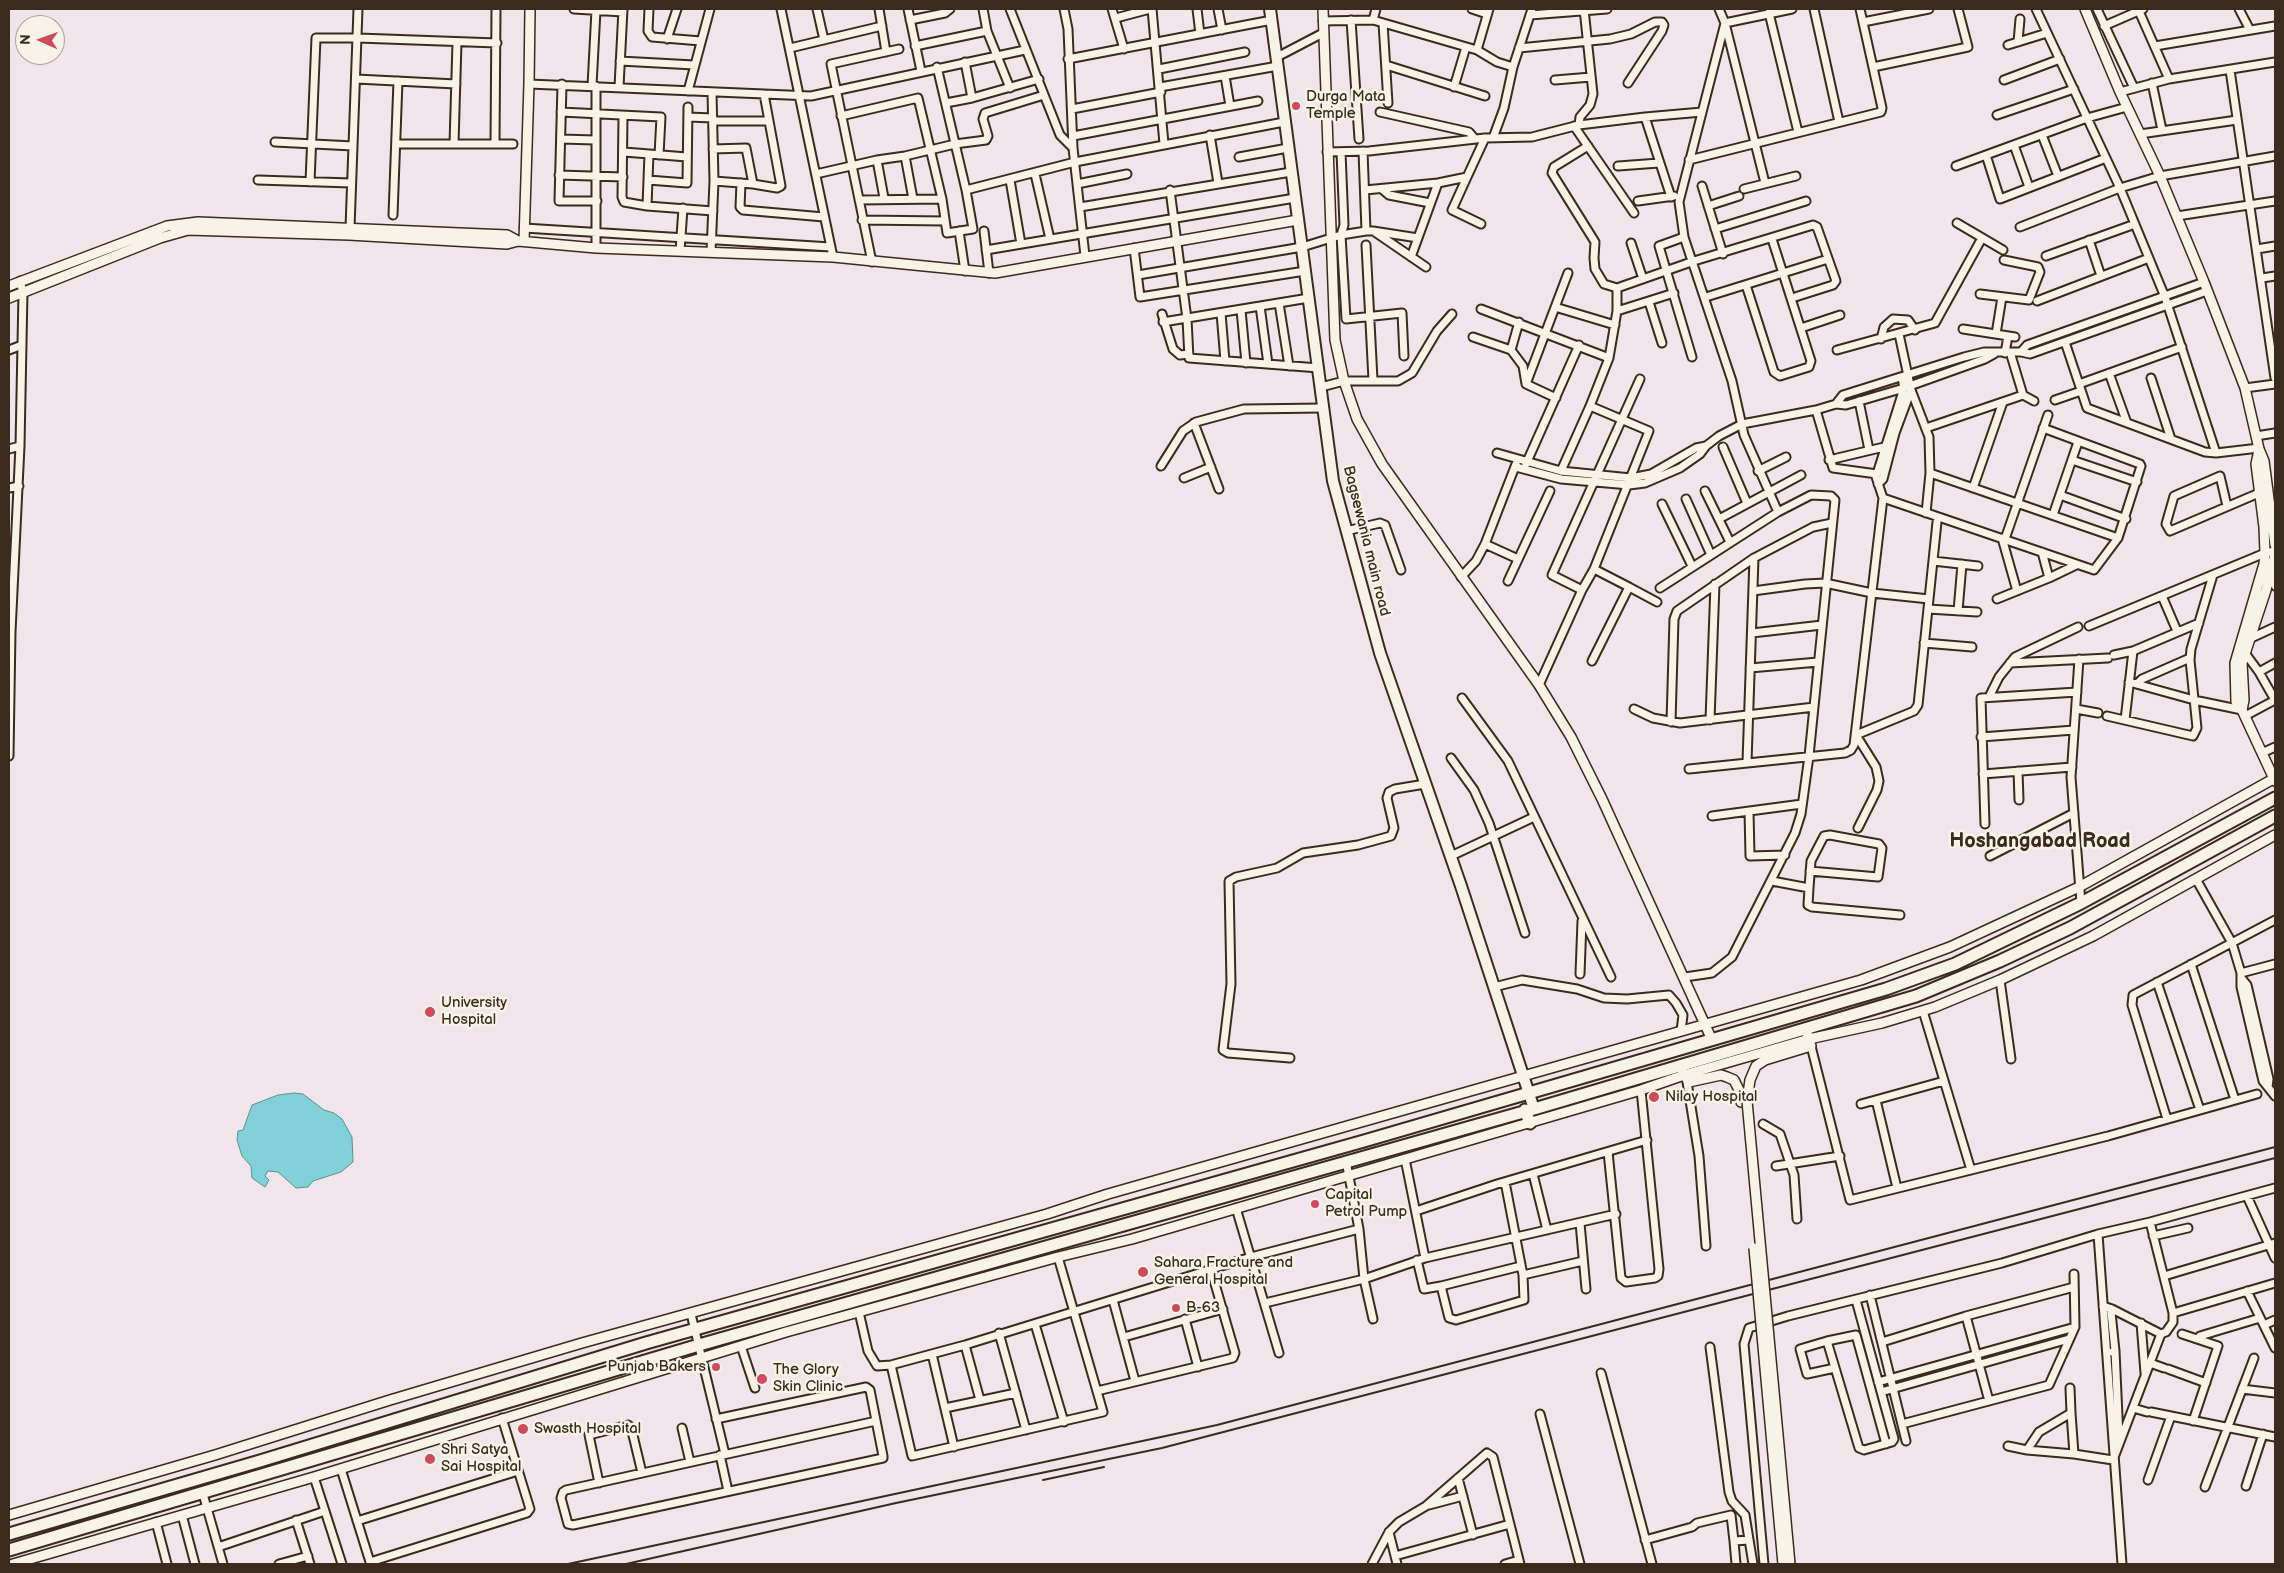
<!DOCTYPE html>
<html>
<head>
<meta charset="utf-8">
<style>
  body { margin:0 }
  #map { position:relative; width:2284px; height:1573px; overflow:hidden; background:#efe5eb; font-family:"Balsamiq Sans",sans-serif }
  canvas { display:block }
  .frame { position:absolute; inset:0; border:10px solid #3b2a1e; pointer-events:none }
  .north { position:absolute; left:15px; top:15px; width:50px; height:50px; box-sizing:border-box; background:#f7f3e8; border:1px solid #aca397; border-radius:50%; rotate:272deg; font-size:14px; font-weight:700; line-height:20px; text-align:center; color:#3b2a1e }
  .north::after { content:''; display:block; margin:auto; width:18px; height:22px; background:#d1495b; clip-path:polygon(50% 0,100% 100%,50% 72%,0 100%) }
</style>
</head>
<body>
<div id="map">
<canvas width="2284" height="1573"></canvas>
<div class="frame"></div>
<div class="north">N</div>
</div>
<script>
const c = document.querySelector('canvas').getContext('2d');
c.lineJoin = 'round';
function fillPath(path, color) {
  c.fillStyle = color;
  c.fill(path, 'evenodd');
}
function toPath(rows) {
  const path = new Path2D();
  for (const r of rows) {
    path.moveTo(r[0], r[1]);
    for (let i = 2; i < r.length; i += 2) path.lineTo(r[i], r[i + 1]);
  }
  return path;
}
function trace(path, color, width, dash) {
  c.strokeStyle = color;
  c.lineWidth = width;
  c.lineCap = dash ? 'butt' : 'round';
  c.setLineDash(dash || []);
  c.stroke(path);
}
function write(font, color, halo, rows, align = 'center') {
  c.font = font + ' "Balsamiq Sans",sans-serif';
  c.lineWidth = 5;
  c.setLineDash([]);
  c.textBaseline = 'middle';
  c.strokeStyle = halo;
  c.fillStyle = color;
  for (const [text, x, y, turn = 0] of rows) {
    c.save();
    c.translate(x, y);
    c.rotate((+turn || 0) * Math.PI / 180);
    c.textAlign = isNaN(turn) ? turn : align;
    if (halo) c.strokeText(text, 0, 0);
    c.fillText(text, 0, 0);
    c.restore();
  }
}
const water = toPath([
  [294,1093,303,1094,324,1110,334,1113,342,1119,352,1137,353,1162,341,1172,313,1181,308,1187,296,1188,278,1172,268,1171,265,1176,269,1180,265,1187,252,1178,251,1166,242,1156,237,1140,238,1131,243,1130,252,1105,278,1095,294,1093]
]);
fillPath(water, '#7fd0d7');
trace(water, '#648e8d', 1);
const minor = toPath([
  [574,9,623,12],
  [649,9,648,31,652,37,701,41],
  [781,9,833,257],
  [817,9,824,40],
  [879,9,886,52],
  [908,9,921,71],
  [983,9,987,31,1010,88],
  [1010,9,1060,135,1073,148],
  [1064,9,1068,29,1073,148,1085,256],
  [1112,9,1124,49],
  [1152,9,1164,144],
  [1197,9,1200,34],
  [1218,9,1222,30],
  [1472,9,1487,14],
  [1719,9,1725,23,1765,183],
  [1814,9,1839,122],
  [2036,9,2120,188,2165,297,2216,453],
  [2097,9,2134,88],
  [2138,9,2169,79],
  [2239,9,2250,30],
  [1769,13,1798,132],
  [1530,15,1607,9],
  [1116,18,1150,9],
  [910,20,945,13,950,9],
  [1351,20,1359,139],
  [1373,20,1376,9],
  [1323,21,1373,20,1477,50,1497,62,1513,67],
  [1863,22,1929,9],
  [1383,23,1388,103],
  [2104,26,2143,9],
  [667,39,677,9],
  [2018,42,2020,19],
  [2008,45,2047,33],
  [915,46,987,31],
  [2155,46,2275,26],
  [790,48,882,26],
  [1519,48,1610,39,1631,34,1655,22,1662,22,1664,25,1662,31,1628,83],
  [1477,50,1489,9],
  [1277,57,1323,33],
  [1068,59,1272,20],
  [620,61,694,65],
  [965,62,972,98,1039,79],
  [1386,65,1485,96],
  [1873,67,1968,47,1958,9],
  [1159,69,1245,52],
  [2230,70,2275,378],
  [1225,76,1230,106],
  [356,79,456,84],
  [1555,80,1591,77],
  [2004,80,2060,59],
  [2152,83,2162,130],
  [529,84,811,96,1025,50],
  [562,84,559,201,597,201],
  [592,86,596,10],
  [596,86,596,248],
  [619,87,623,9],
  [1160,87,1278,66],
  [1454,87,1466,47],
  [688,91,710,9],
  [2120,92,2169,79,2275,62],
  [946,103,972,98],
  [1072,109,1161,92],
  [561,112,661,117,659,155],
  [1380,112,1469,132,1475,139],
  [1997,115,2074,89],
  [623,116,622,197,624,202,647,206,713,211],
  [841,116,918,98,942,199,947,233,973,229,966,190,937,67],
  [688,117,713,118],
  [713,121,768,121],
  [1579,125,1580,117,1590,105,1593,94,1584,9],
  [1574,126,1634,213],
  [2140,134,2237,120],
  [1210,135,1218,183],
  [2042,135,2058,176],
  [1073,136,1258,101],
  [1493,138,1504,108,1513,67,1532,9],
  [561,139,595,140],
  [275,142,353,146],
  [396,144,513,144],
  [454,144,457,42],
  [495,144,496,9],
  [2014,145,2029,187],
  [1588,146,1554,167,1552,173,1595,242,1594,258,1595,269,1604,284,1617,288,1694,261,1813,225,1817,227,1836,281,1833,285,1792,298],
  [713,149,746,148,753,184],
  [1363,151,1366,231],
  [624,152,687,157],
  [1327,152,1369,151,1485,138,1532,137,1579,125,1645,117],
  [1341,152,1344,225,1341,235,1346,319,1402,313,1404,356],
  [1986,155,2000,199,2106,158],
  [905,156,913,199],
  [1239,157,1288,148],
  [877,160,884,198],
  [1689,160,1881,112,1882,108,1860,9],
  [1618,166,1659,163],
  [1956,166,2087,118,2127,107],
  [816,174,877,160,905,156,955,144,986,140,988,136,983,119,985,113,1044,95],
  [1035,174,1050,239],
  [559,175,623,177],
  [1467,177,1452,210,1481,224],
  [258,180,351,183],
  [648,180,687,183,688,107],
  [1010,180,1021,244],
  [714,181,753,184,777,188,781,186,764,94],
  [310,182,316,38,358,38,497,43],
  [741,183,740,207,743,210,824,217],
  [1077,184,1127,174],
  [1702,186,1723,254],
  [1382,189,1389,195,1430,203],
  [1744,189,1796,176],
  [966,190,1075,162,1284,122],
  [1170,190,1187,319,1189,358,1319,368],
  [1365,190,1438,183,1467,177,1485,138],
  [1671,197,1645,117,1702,112],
  [859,200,942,199],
  [1638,201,1674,196],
  [647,206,649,154],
  [1708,206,1739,196],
  [1080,207,1291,172],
  [393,215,398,81],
  [2177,216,2275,201],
  [862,220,945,221],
  [1957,223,2003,250],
  [2020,227,2120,188,2160,176,2275,156],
  [350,228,358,9],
  [524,228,831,247],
  [1715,229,1806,201],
  [959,231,965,271],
  [984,231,989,273],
  [1375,232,1426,267],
  [1684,237,1659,246,1692,357],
  [2089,240,2101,276],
  [1631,243,1643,279],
  [1366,245,1373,380],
  [1134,248,1140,297,1305,271],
  [2257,249,2275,246],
  [986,250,1295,198],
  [680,251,683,208],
  [711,252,714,181,712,92],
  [2046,256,2135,224],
  [1411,257,1438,183],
  [872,262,831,64,899,49],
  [1138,275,1302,247,1341,235,1366,231,1373,231,1418,238],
  [2262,278,2275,276],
  [1746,285,1774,372,1780,376,1809,367,1811,361,1772,239],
  [1980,294,2029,300,2040,272,2038,267,2004,260],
  [1706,297,1828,259],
  [2037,301,2149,258],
  [1649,302,1662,343],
  [1279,303,1289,366],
  [1260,306,1268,364],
  [1555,307,1615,325],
  [1481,309,1609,358],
  [1241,310,1246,363],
  [1617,311,1674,293],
  [1221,313,1225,361],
  [1162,314,1173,349,1180,355,1189,354],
  [1163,322,1309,298],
  [1801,328,1840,315],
  [1963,329,2015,337],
  [1899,334,1911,390,1929,437,1930,473,1926,513],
  [1996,334,2002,297],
  [1473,337,1511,350,1523,366,1526,384,1556,398],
  [1881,339,1884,327,1893,319,1908,320,1915,330],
  [2065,342,2087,408,2205,452,2216,453,2259,448],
  [9,350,22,345],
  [1511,350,1519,322],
  [1837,350,1935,323,1982,238],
  [2010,352,2023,395,2034,401],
  [2021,352,2027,345,2204,282],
  [2005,353,2008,336],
  [2109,373,2127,423],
  [2151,378,2171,439],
  [1526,384,1568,273],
  [2079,384,2182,347],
  [1321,387,1344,381,1398,381,1412,373,1437,331,1452,314],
  [2245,388,2275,384],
  [2055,400,2081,391],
  [1859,401,1869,450],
  [1836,404,1843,395,1964,357,1984,352,2021,352,2030,354,2207,291],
  [1816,410,1833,468,1877,474],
  [1194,423,1219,489],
  [1926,428,2023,395],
  [2256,436,2275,433],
  [1723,447,1747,503],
  [9,449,20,446],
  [1497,453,1561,471,1631,478,1651,474,1696,448,1706,446],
  [1829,460,1884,447],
  [2072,460,2137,482],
  [1526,464,1579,345],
  [1161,466,1183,431,1196,422,1244,409,1324,408],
  [1516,467,1561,479,1629,485,1645,483,1680,468,1700,454,1706,446,1719,436,1742,424,1816,410,1836,404,1846,405,1904,388,1985,359,1994,354],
  [1561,471,1590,406,1609,358,1617,311,1617,288],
  [1758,471,1786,457],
  [1930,473,2118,538],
  [1184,478,1211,467],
  [1878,484,1883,479,1895,433,1911,390],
  [9,488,19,486],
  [1973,488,2003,402],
  [1705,491,1730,542],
  [2060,495,2126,519],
  [1883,498,2094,570,2118,538,2141,466,2140,464,2043,428],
  [1686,499,1711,555],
  [1662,504,1692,566],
  [2227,506,2220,476,2174,496,2166,524,2170,531,2259,493],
  [1778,512,1744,435,1732,381,1684,237,1679,202,1725,23,1792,9],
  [2053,515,2078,442],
  [1719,519,1801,475],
  [1346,531,1380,523,1385,525,1401,570],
  [2002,538,2017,591],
  [2005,539,2048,415],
  [1485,544,1518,559],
  [2042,552,2049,578],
  [1933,561,1978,566],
  [2270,576,2275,586],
  [1461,577,1476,561,1485,544,1516,464],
  [1508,581,1550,491],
  [1629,587,1657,602],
  [1660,588,1778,512,1811,495,1831,496,1835,500,1809,756,1801,814,1795,833,1732,957,1712,973,1685,977],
  [1582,590,1552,575,1640,379],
  [1753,591,1805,584,1825,583,1872,593,1929,599],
  [2162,596,2177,631],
  [1997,599,2049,578,2076,565],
  [1928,609,1977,612],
  [1958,611,1962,564],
  [2089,626,2265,553,2275,551],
  [1752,633,1822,625],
  [2249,639,2275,627],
  [1924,643,1972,647],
  [2245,653,2259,672,2275,700],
  [2114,655,2133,651],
  [2079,659,2071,777,2081,903],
  [1592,661,1629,587,1594,569],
  [2010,663,2108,658],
  [1750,668,1818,662],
  [2259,672,2275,663],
  [2129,682,2194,700,2242,710],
  [2137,684,2142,679,2190,658],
  [1539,685,1582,590,1594,569,1649,431,1590,406],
  [1989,697,1999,677,2015,657,2078,627],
  [1462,698,1508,761,1611,977],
  [1634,709,1653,718,1680,723,1814,707],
  [2076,709,2098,713],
  [2107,716,2193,736,2197,728,2190,660,2191,649,2213,575],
  [2245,716,2275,700],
  [1710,720,1715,584],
  [2125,720,2133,651,2199,623],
  [1671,722,1674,619,1677,611,1754,558,1813,527,1832,523],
  [1981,737,2074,730],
  [2262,753,2275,747],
  [9,756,11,632,20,446,23,292,20,281],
  [1451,758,1474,790,1489,823,1525,933],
  [1747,762,1754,558],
  [1689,769,1845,753,1851,750,1854,745,1883,498,1876,477,1904,388,1902,378],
  [2018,771,2019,800],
  [1983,774,2072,767],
  [1749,811,1750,856,1785,855],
  [1712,816,1802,804],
  [1985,824,1981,698,2077,692],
  [1858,828,1877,790,1879,781,1876,767,1856,735,1914,711,1918,705,1937,522],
  [1451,856,1534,817],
  [1990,856,2074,813],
  [1810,871,1878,877,1882,848,1879,844,1830,835,1824,836,1811,861,1809,888,1808,905,1812,907,1900,915],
  [2196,879,2232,943,2241,973,2241,987,2263,1081,2275,1096],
  [1772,881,1809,888],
  [2191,964,2235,1100],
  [2241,973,2275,964],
  [1580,974,1582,921],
  [2242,979,2247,985,2269,1079,2268,1087],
  [2000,980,2011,1059],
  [2157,982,2200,1110],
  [1494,987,1522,980,1577,989,1604,998,1627,999,1669,995,1676,1003,1683,1015,1681,1031],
  [1923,1011,1971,1170],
  [1811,1046,1850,1200,2108,1136,2257,1094],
  [1290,1058,1228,1053,1223,1050,1231,984,1229,881,1236,877,1277,868,1303,853,1358,845,1391,836,1394,828,1387,798,1389,792,1395,789,1425,784],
  [1687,1082,1699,1156,1706,1246],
  [1876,1100,1897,1188],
  [1861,1104,1944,1081],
  [2167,1119,2132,1005,2133,995,2275,920],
  [1763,1124,1780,1134,1794,1175,1797,1219],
  [1608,1152,1621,1278,1626,1282,1655,1278,1658,1276,1659,1269,1641,1090],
  [1405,1159,1425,1258],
  [1346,1161,1359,1229,1364,1279,1373,1319],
  [1776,1166,1840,1156],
  [1533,1174,1547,1230],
  [1505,1182,1523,1275,1524,1300,1456,1320,1449,1318,1441,1286,1521,1266],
  [2247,1196,2275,1258],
  [1236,1208,1279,1353],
  [1416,1211,1497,1184,1647,1140],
  [1580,1223,1586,1289],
  [2098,1234,2122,1564],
  [2153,1236,2188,1228],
  [1417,1260,1424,1289,1441,1286],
  [1523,1275,1583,1261],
  [2164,1276,2275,1243],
  [2247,1291,2275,1348],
  [1870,1295,1906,1441],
  [1113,1300,1135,1381],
  [1265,1303,1364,1279,1425,1258,1616,1214],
  [2103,1306,2112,1309,2111,1312,2115,1351,2112,1352],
  [2112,1309,2161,1334],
  [859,1312,868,1351,877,1366,891,1365,965,1345,1251,1257,1359,1229],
  [2173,1313,2275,1283],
  [691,1314,725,1454],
  [1966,1316,1989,1401],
  [1185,1319,1198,1367],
  [2141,1323,2145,1373],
  [1035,1324,1064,1422],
  [2264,1325,2275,1320],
  [999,1333,1026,1430],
  [2182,1334,2218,1346,2193,1421],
  [2200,1336,2260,1318],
  [1124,1337,1223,1309],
  [1827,1341,1859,1448,1864,1450,1892,1442,1894,1439,1856,1300],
  [1882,1342,1966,1316,2074,1287],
  [965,1345,980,1400],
  [741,1346,755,1388],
  [1710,1347,1729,1492,1732,1501,1745,1515,1753,1564],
  [2115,1351,2119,1438],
  [932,1354,954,1447],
  [2150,1363,2164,1368],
  [891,1365,912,1456,1103,1412,1058,1257],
  [1835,1368,1807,1374,1800,1349,1827,1341,1856,1335,1886,1444],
  [2168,1369,2206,1383],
  [1601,1373,1652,1564],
  [1878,1382,2075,1327],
  [2242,1389,2275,1393],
  [1097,1391,1233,1358,1235,1353,1211,1270],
  [1881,1392,2069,1339],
  [945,1408,1016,1393],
  [2133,1408,2147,1412],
  [2151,1412,2275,1437],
  [1540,1414,1580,1564],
  [716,1419,866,1387,870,1390,883,1456,883,1458,573,1525,568,1524,561,1498,563,1492,566,1490,876,1421],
  [1902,1424,2049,1385,2075,1327,2074,1274],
  [682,1428,690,1462],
  [2008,1446,2027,1450,2039,1432,2071,1413,2070,1388],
  [2027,1450,2074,1454,2071,1413],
  [2074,1454,2113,1460,2161,1334,2166,1332,2173,1322,2173,1313,2150,1222],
  [720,1455,728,1491],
  [341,1469,370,1562,527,1513,530,1509,502,1418],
  [314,1477,342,1564],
  [1458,1478,1473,1535],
  [2148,1480,2171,1416],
  [599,1483,589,1435,628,1425,631,1427,642,1473],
  [2246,1486,2263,1434],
  [2205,1487,2254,1358],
  [203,1494,223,1564],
  [1429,1505,1463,1496],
  [182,1515,195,1564],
  [296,1520,310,1564],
  [357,1521,518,1471],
  [156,1522,167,1564],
  [1389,1532,1397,1564],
  [1645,1540,1692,1527,1697,1523,1731,1515,1734,1541,1749,1540],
  [1734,1541,1736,1564],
  [218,1547,325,1511],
  [1395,1556,1510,1524],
  [279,1564,308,1556],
  [1372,1564,1389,1532,1399,1522,1426,1506,1487,1453,1493,1457,1520,1564],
  [1505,1564,1519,1560],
  [1764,1564,1744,1344,1749,1328,1788,1316,2002,1263,2098,1234,2150,1222,2275,1188]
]);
const tertiary = toPath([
  [1323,9,1335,340,1344,381,1357,419,1382,464,1539,685,1571,737,1602,799,1712,1040],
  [2085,9,2120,92,2160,176,2204,282,2245,388,2259,449,2264,461,2275,545],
  [524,241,529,84,530,9],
  [9,286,167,226,198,222,507,235,518,241,596,248,833,257,995,273,1298,220],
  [9,298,160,238,188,230,349,235,507,244,518,241],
  [2259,450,2256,464,2264,527,2265,553,2264,564,2235,663,2236,702,2242,710,2275,781],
  [2242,710,2244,700,2242,663,2266,590,2275,554],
  [1747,1101,1750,1080,1756,1066,1765,1060,1811,1046,1807,1033],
  [1741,1102,1739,1090,1734,1080,1727,1077,1721,1075,1689,1082,1684,1075,1809,1039,1882,1023,1935,1007,2000,980,2093,936,2275,835],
  [9,1515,215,1455,390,1400,582,1343,1047,1214,1108,1194,1861,980,1950,947,2079,887,2275,778],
  [13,1564,314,1477,786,1332,1058,1257,1132,1239,1641,1090,1684,1075,1680,1065]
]);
const secondary = toPath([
  [1270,9,1333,481,1380,653,1461,886,1534,1109]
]);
const primary = toPath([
  [1525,1110,1530,1123],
  [9,1534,260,1461,646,1343,1364,1141,1886,989,1955,964,2081,903,2275,798],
  [9,1550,699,1345,1534,1109,1916,996,2000,961,2070,928,2275,816]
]);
trace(minor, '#3b2a1e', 11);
trace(tertiary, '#3b2a1e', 12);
trace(secondary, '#3b2a1e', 14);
trace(primary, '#3b2a1e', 15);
trace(minor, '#f7f3e8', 7);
trace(tertiary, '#f7f3e8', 9);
trace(secondary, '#f7f3e8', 10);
trace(primary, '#f7f3e8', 11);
trace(toPath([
  [1043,1480,1104,1467],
  [568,1564,1217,1425,2275,1147],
  [626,1564,896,1503,1162,1448,2275,1158]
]), '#3b2a1e', 2);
const tertiaryBridge = toPath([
  [1747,1101,1790,1564],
  [1754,1248,1783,1564]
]);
trace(tertiaryBridge, '#3b2a1e', 12, []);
trace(tertiaryBridge, '#f7f3e8', 9);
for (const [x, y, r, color] of [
  [1296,106,5,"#d1495b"],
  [430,1012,6,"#d1495b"],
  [1654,1097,6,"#d1495b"],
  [1315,1204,5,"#d1495b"],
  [1143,1272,6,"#d1495b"],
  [1176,1308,5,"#d1495b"],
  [716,1367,5,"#d1495b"],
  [762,1379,6,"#d1495b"],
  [523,1429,6,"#d1495b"],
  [430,1459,6,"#d1495b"]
]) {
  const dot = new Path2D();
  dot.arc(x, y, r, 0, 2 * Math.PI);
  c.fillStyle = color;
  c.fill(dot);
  trace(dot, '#f7f3e8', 2);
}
write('15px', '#3b2a1e', '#f7f3e8', [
  ["Durga Mata",1306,97],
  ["Temple",1306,114],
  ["University",441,1003],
  ["Hospital",441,1020],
  ["Nilay Hospital",1665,1097],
  ["Capital",1325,1195],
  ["Petrol Pump",1325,1212],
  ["Sahara Fracture and",1154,1263],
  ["General Hospital",1154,1280],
  ["B-63",1186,1308],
  ["Punjab Bakers",706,1367,"right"],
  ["The Glory",773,1370],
  ["Skin Clinic",773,1387],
  ["Swasth Hospital",534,1429],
  ["Shri Satya",441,1450],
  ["Sai Hospital",441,1467]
], 'left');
write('15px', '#3b2a1e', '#f7f3e8', [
  ["Bagsewania main road",1366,541,76]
]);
write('bold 20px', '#3b2a1e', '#f7f3e8', [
  ["Hoshangabad Road",2040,842]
]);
</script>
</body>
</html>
